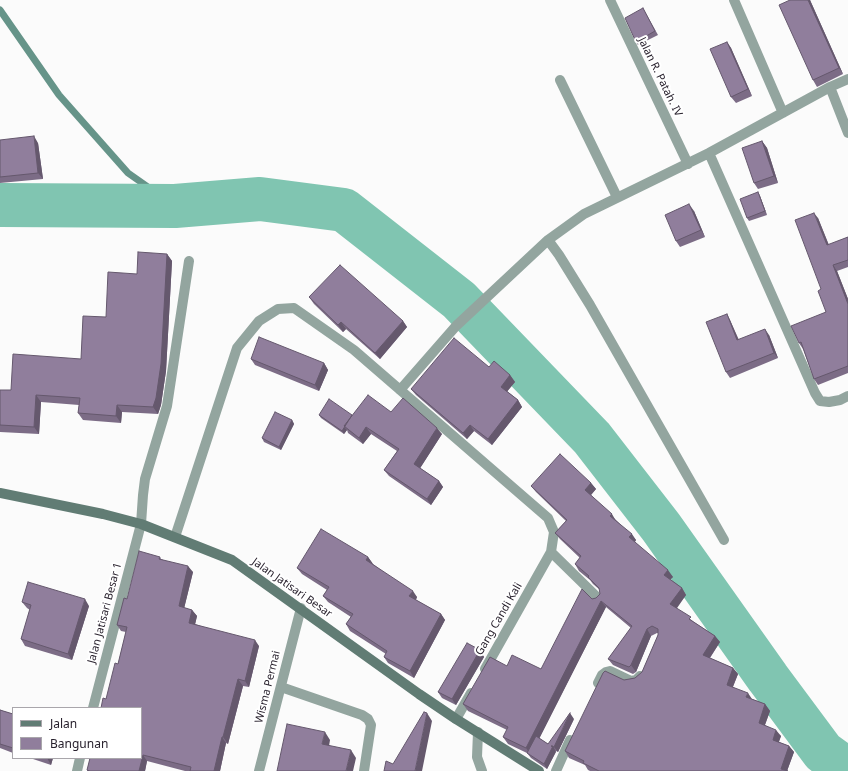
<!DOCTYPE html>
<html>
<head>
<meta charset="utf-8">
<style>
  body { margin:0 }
  #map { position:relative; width:848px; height:771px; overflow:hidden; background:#fbfbfb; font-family:"Noto Sans",sans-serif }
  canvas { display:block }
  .legend { position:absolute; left:12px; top:707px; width:130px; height:52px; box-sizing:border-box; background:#fff; border:1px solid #a9a6ab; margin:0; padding:5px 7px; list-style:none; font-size:12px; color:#28212d }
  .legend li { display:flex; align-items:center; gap:8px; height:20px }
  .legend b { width:20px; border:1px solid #a9a6ab }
</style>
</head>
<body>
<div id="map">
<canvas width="848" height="771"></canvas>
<ul class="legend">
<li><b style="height:5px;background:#617c74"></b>Jalan</li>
<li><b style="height:11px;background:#907e9c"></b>Bangunan</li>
</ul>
</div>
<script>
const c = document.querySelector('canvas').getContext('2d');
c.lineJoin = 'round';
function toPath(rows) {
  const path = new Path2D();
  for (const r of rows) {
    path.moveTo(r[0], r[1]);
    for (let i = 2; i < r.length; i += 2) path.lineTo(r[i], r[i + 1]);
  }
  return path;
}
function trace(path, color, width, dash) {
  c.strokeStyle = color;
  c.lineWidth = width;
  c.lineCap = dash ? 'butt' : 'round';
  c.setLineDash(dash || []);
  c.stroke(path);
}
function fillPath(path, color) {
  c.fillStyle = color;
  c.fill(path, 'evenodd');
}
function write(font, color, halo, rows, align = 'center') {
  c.font = font + ' "Noto Sans",sans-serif';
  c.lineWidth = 4;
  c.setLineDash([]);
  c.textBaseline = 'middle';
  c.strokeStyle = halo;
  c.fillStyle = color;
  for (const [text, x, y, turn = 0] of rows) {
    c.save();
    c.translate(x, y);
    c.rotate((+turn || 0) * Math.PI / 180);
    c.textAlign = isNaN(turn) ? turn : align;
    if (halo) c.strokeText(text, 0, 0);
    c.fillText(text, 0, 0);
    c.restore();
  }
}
trace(toPath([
  [0,10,59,95,128,173,175,206]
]), '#669489', 7);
trace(toPath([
  [0,205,175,206,260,199,344,210,459,300,592,438,661,527,768,678,823,752,848,770]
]), '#80c5b1', 44);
trace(toPath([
  [610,0,688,164],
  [734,0,783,113],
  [560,80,617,197],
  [830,87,848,133],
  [709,153,815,393,820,401,829,402,840,400,848,396],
  [400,390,456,326,548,240],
  [175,537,237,348,259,321,278,309,294,308,354,350,548,518,554,532,551,552,599,599],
  [724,540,590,305,559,255,548,240,584,214,709,153,830,87,848,79],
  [485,669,551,552],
  [598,683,602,675,606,672,610,671,631,681,636,680,640,676],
  [281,687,362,715,368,719,371,725,364,771],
  [93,708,141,524,143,495,145,479,167,406,189,261],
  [456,719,471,693],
  [478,732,477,757,482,771],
  [77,771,80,758],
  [259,771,301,608],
  [556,771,570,740]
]), '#93a59f', 10);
trace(toPath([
  [0,493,103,514,141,524,232,560,419,694,456,719,539,771]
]), '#617c74', 10);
fillPath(toPath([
  [808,0,810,0,843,74,817,87,813,80],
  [643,8,658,35,638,45,636,42],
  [727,42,731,48,752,96,736,103,731,97],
  [0,140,38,143,43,179,0,183],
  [762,141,767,148,778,183,758,189,754,183],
  [758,192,760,196,767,215,749,221,747,218],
  [694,211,705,237,680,247,676,241],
  [818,218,829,245,848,237,848,267,837,271,848,299,848,373,818,385,814,379,803,349,799,343,826,312,821,289],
  [167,254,172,261,166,371,161,405,158,414,122,412,121,423,83,420,78,413,79,405,41,402,39,434,0,432,0,390,11,390,81,359,106,317,137,274],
  [309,297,403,321,407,327,380,359,346,329,343,332,314,304],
  [727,314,730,320,739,340,769,335,778,358,730,378,726,372],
  [251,359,324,363,328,370,319,391,255,365],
  [489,367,510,375,515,382,507,391,518,400,522,407,492,445,474,431,467,439,416,395,411,389],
  [391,412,442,434,420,468,439,481,443,487,431,505,389,476,384,470,397,451,371,434,363,444,348,433,347,430,344,434,321,418,319,415,352,415],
  [292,420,294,424,281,450,264,442,262,438],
  [591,483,596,489,591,495,636,540,635,542,673,577,670,579,682,588,686,595,676,608,694,622,715,636,720,642,710,658,733,668,738,674,733,687,752,699,765,704,770,711,765,725,781,736,779,742,789,746,794,752,787,771,788,771,590,771,588,770,585,765,569,758,565,751,624,680,635,678,642,672,658,635,658,633,657,633,651,636,636,672,633,674,613,665,608,659,631,628,606,607,539,738,548,744,574,719,558,752,556,751,547,769,531,758,527,753,508,744,503,737,507,730,468,711,463,704,507,666,541,669,592,599,596,598,600,594,600,590,593,584,590,580,579,571,575,564,580,558,560,539,555,533,566,521,536,492,531,486],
  [160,557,161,559,193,572,184,608,192,610,197,616,195,624,259,646,249,687,243,686,228,744,226,743,220,771,185,771,147,761,145,771,87,771,87,770,106,699,118,664,126,632,121,631,117,625,127,599],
  [368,557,373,564,417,597,416,600,441,614,445,620,414,678,388,663,384,657,386,654,350,631,346,624,351,617,328,602,323,596,327,590,302,574,297,568],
  [22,602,89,606,72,660,25,646,21,639,30,610,27,608],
  [480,650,484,657,456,705,442,698,438,692],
  [0,710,13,714,13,753,0,748],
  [30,758,53,758,51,765]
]), '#7c6c86');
fillPath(toPath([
  [808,0,810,0,843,74,839,68],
  [727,42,731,48,752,96,748,89],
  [34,136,38,143,43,179,38,173],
  [762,141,767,148,778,183,774,176],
  [758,192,760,196,767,215,765,211],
  [689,204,694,211,705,237,701,230],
  [814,213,818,218,831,251,827,245],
  [167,254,172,261,166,371,161,405,158,414,153,407],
  [833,265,837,271,848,299,848,304],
  [727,314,730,320,741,346,737,340],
  [403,321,407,327,380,359,375,353],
  [341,322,346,329,343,332,338,325],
  [765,329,769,335,778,358,774,353],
  [324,363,328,370,319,391,315,385],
  [510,375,515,382,506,393,501,387],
  [36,395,41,402,39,434,34,427],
  [518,400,522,407,492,445,488,439],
  [117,405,122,412,121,423,116,416],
  [292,420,294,424,281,450,279,447],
  [470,425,474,431,467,439,463,433],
  [344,427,347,430,344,434,342,431],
  [366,427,371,434,363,444,359,438],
  [437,428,442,434,419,470,414,464],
  [439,481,443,487,431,505,427,499],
  [591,483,596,489,590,496,585,490],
  [612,514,616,521,610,516],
  [632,534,636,540,633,544,629,537],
  [368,557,373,564,366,560],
  [188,566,193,572,183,613,179,606],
  [668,570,673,577,669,581,664,575],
  [682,588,686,595,675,611,670,604],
  [413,591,417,597,414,603,409,596],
  [85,599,89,606,72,660,68,654],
  [601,601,606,607,531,755,526,748],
  [192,610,197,616,194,629,189,623],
  [441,614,445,620,414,678,410,671],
  [647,629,651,636,636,672,631,665],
  [715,636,720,642,707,662,703,655],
  [255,640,259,646,249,687,245,681],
  [480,650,484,657,456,705,452,699],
  [733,668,738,674,731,691,727,685],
  [238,679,243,686,228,744,223,737],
  [748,693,752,699,746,697],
  [765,704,770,711,763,730,759,723],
  [427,713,432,721,422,771,415,771],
  [570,713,574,719,558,752,554,747],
  [776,730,781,736,777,746,773,740],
  [325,732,330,740,328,752,322,744],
  [222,737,226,743,220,771,214,771],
  [553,746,556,752,547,769,544,764],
  [789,746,794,752,787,771,781,769],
  [351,750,356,758,353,771,346,771],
  [143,755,147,761,145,771,139,771],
  [47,758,53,758,51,765]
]), '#65586d');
const building = toPath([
  [790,0,808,0,839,68,813,80,779,5,790,0],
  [643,8,655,31,636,42,625,18,643,8],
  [727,42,748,89,731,97,710,49,727,42],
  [34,136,38,173,0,177,0,140,34,136],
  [762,141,774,176,754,183,742,148,762,141],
  [758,192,765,211,747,218,740,199,758,192],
  [689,204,701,230,676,241,665,215,689,204],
  [814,213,827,245,848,237,848,260,833,265,848,304,848,366,814,379,801,342,799,343,791,326,826,312,818,291,821,289,795,220,814,213],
  [138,252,167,254,161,364,156,398,153,407,117,405,116,416,78,413,80,398,36,395,34,427,0,425,0,390,11,390,13,354,81,359,83,316,106,317,108,272,137,274,138,252],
  [340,265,403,321,375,353,341,322,338,325,309,297,340,265],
  [727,314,737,340,765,329,774,353,726,372,706,322,727,314],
  [259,337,324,363,315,385,251,359,259,337],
  [454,338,489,367,494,361,510,375,501,387,518,400,488,439,470,425,463,433,411,389,454,338],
  [368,395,391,412,403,398,437,428,414,464,439,481,427,499,384,470,399,449,366,427,359,438,344,426,368,395],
  [329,399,352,415,342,431,319,415,329,399],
  [275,412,292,420,279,447,262,438,275,412],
  [560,454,591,483,585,490,612,514,610,516,632,534,629,537,668,570,664,575,682,588,670,604,691,617,689,619,715,636,703,655,733,668,727,685,748,693,746,697,765,704,759,723,776,730,773,740,789,746,781,769,788,771,599,771,583,763,584,761,565,751,603,673,605,671,624,680,635,678,642,672,658,635,658,629,652,626,647,629,631,665,629,667,608,659,632,626,601,601,526,748,503,737,508,727,463,704,490,657,507,666,512,655,541,669,582,589,592,599,596,598,600,594,599,588,588,577,589,576,575,564,581,556,555,533,567,520,531,486,560,454],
  [321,529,368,557,366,560,413,591,409,596,441,614,410,671,384,657,387,651,346,624,353,614,323,596,329,587,297,568,321,529],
  [139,551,160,557,159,559,188,566,179,606,192,610,189,623,255,640,245,681,238,679,223,737,222,737,214,771,190,771,191,767,143,755,139,771,90,771,87,770,90,758,141,758,141,708,101,708,103,698,106,699,115,663,118,664,127,627,117,625,124,598,127,599,139,551],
  [28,582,85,599,68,654,21,639,31,605,22,602,28,582],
  [467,643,480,650,452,699,438,692,467,643],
  [0,710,13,714,13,748,0,744,0,710],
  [424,712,427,713,415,771,384,771,386,761,393,764,424,712],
  [570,713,554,747,551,746,553,746,544,764,527,753,536,736,548,744,570,713],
  [287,724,325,732,322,744,351,750,346,771,277,771,287,724]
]);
fillPath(building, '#907e9c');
trace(building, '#65586d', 1);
write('11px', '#28212d', '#fff', [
  ["Jalan R. Patah. IV",660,77,64],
  ["Jalan Jatisari Besar",292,588,35],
  ["Jalan Jatisari Besar 1",105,613,-75],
  ["Gang Candi Kali",499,619,-60],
  ["Wisma Permai",268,687,-76]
]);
</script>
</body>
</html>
